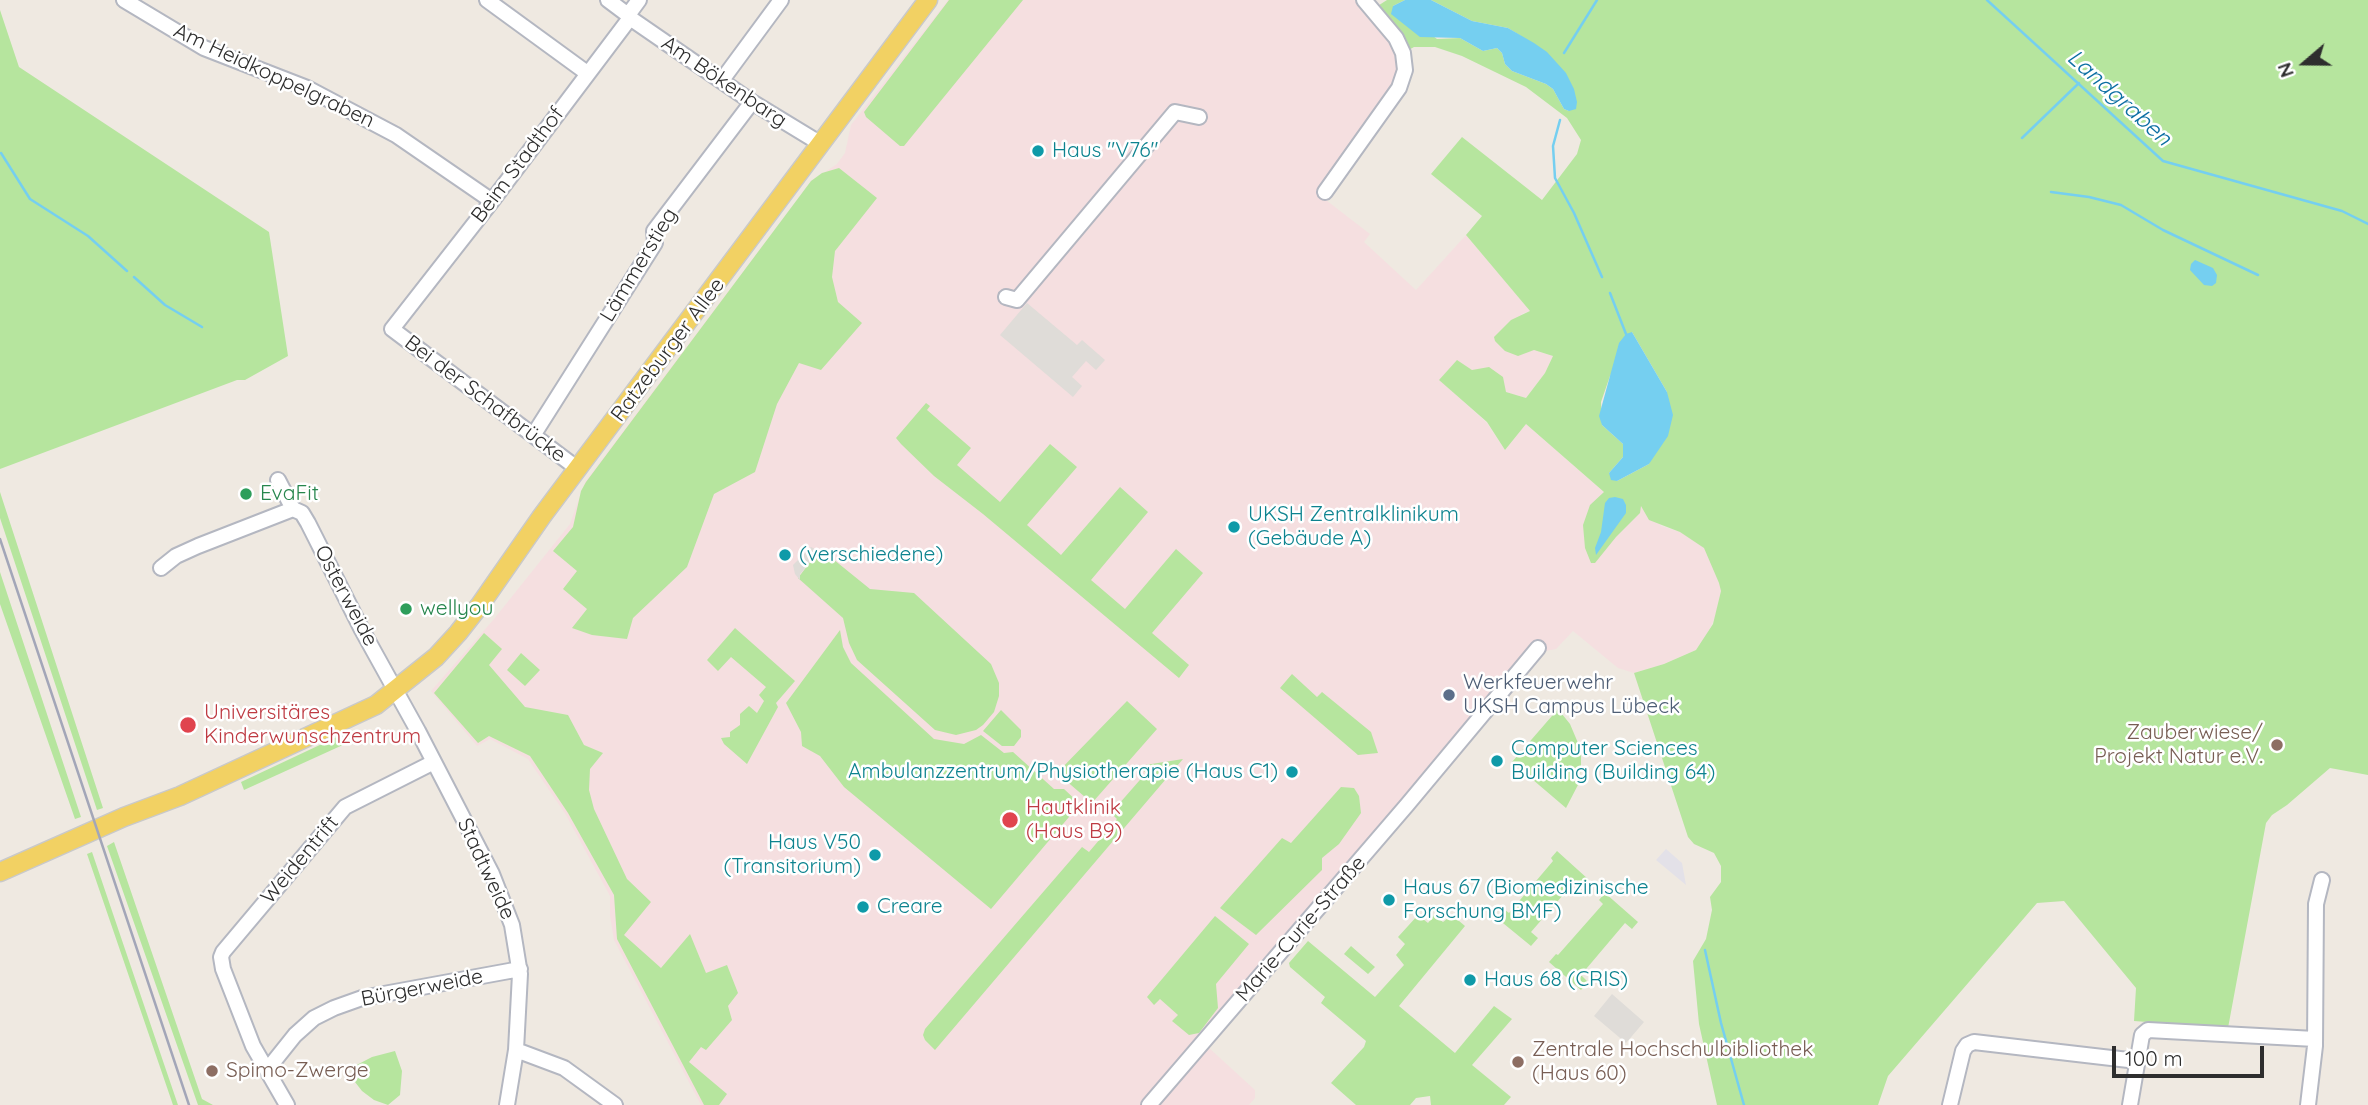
<!DOCTYPE html>
<html>
<head>
<meta charset="utf-8">
<style>
  body { margin:0 }
  #map { position:relative; width:2368px; height:1105px; overflow:hidden; background:#efe9e1; font-family:Quicksand,sans-serif }
  canvas { display:block }
  .north { position:absolute; left:2270px; top:28px; width:70px; height:70px; -webkit-text-stroke:5px #fff; paint-order:stroke; rotate:250deg; font-size:19px; font-weight:700; line-height:28px; text-align:center; color:#2e2e2e }
  .north::after { content:''; display:block; margin:auto; width:24px; height:32px; background:#2e2e2e; clip-path:polygon(50% 0,100% 100%,50% 72%,0 100%) }
  .scale { position:absolute; left:2112px; top:1046px; width:152px; height:32px; box-sizing:border-box; border:4px solid #2e2e2e; border-top:0; padding-left:9px; font-size:21px; line-height:24px; white-space:nowrap; color:#2e2e2e; -webkit-text-stroke:5px #fff; paint-order:stroke }
</style>
</head>
<body>
<div id="map">
<canvas width="2368" height="1105"></canvas>
<div class="north">N</div>
<div class="scale">100 m</div>
</div>
<script>
const c = document.querySelector('canvas').getContext('2d');
c.lineJoin = 'round';
function fillPath(path, color) {
  c.fillStyle = color;
  c.fill(path, 'evenodd');
}
function toPath(rows) {
  const path = new Path2D();
  for (const r of rows) {
    path.moveTo(r[0], r[1]);
    for (let i = 2; i < r.length; i += 2) path.lineTo(r[i], r[i + 1]);
  }
  return path;
}
function trace(path, color, width, dash) {
  c.strokeStyle = color;
  c.lineWidth = width;
  c.lineCap = dash ? 'butt' : 'round';
  c.setLineDash(dash || []);
  c.stroke(path);
}
function write(font, color, halo, rows, align = 'center') {
  c.font = font + ' Quicksand,sans-serif';
  c.lineWidth = 5;
  c.setLineDash([]);
  c.textBaseline = 'middle';
  c.strokeStyle = halo;
  c.fillStyle = color;
  for (const [text, x, y, turn = 0] of rows) {
    c.save();
    c.translate(x, y);
    c.rotate((+turn || 0) * Math.PI / 180);
    c.textAlign = isNaN(turn) ? turn : align;
    if (halo) c.strokeText(text, 0, 0);
    c.fillText(text, 0, 0);
    c.restore();
  }
}
fillPath(toPath([
  [1666,849,1682,863,1686,885,1656,860]
]), '#e3e1e8');
fillPath(toPath([
  [948,0,1354,0,1387,31,1405,70,1322,197,1370,234,1364,242,1416,290,1466,235,1527,307,1530,311,1521,314,1534,350,1553,356,1545,373,1526,398,1506,392,1457,361,1440,380,1487,423,1505,450,1526,424,1604,492,1640,504,1661,526,1680,532,1698,542,1708,552,1719,583,1721,591,1715,618,1703,642,1696,650,1664,664,1634,673,1618,668,1573,631,1556,649,1545,651,1208,1047,1255,1090,1255,1098,1249,1105,701,1105,614,940,610,916,610,896,566,815,528,759,490,739,477,746,431,691,494,619,570,524,585,482,811,181,837,164,845,153,851,125]
]), '#f5dfe0');
fillPath(toPath([
  [949,0,1023,0,904,146,900,146,866,117,864,112],
  [1387,0,1405,0,1393,6,1437,39,1460,38,1483,51,1497,48,1502,53,1505,64,1512,71,1546,84,1553,89,1564,109,1569,111,1521,36,1508,28,1472,21,1431,0,2368,0,2368,775,2330,768,2287,805,2272,815,2266,823,2228,1028,2134,1021,2136,988,2064,901,2037,903,1888,1076,1878,1105,1717,1105,1699,1024,1693,961,1706,939,1712,910,1710,897,1721,882,1721,866,1714,853,1694,844,1688,837,1634,673,1664,664,1696,650,1713,624,1721,591,1719,583,1704,548,1680,532,1649,520,1641,506,1640,513,1616,537,1595,563,1591,563,1585,548,1583,525,1590,505,1604,492,1526,424,1505,450,1487,422,1439,380,1457,360,1472,370,1489,367,1503,377,1506,392,1526,398,1545,373,1553,356,1534,350,1518,356,1505,351,1495,341,1494,337,1511,320,1530,311,1466,235,1482,216,1431,174,1462,137,1542,200,1577,154,1581,140,1567,118,1526,87,1462,56,1435,47,1414,47,1405,52,1373,9],
  [1632,332,1667,392,1649,464,1617,481,1609,473,1623,457,1623,444,1602,425,1601,402,1610,376],
  [0,10,19,67,269,232,288,356,245,380,237,380,0,469],
  [839,168,877,198,835,251,832,277,838,302,862,323,821,370,799,363,777,404,755,472,714,494,687,567,633,618,627,639,592,635,572,628,587,609,563,589,577,571,553,551,573,527,581,491,586,482,811,181,822,173],
  [926,403,930,406,927,410,971,448,957,465,1000,502,1050,444,1077,467,1027,525,1061,555,1120,487,1148,512,1091,580,1125,609,1176,549,1203,573,1152,633,1189,665,1179,678,983,514,934,476,901,444,896,438],
  [0,492,103,808,97,810,0,518],
  [823,551,870,589,914,593,991,664,999,683,999,696,994,712,983,725,976,730,956,735,935,730,857,660,849,643,843,618,798,578,817,553],
  [0,572,81,817,75,819,0,604],
  [735,628,795,681,776,703,778,707,747,764,724,744,721,738,730,737,730,732,740,725,740,714,749,706,757,713,764,701,759,695,766,687,731,657,718,671,707,660],
  [840,630,843,647,851,663,934,739,964,744,981,735,1004,753,1013,752,1054,789,1064,789,1080,804,991,909,844,787,820,756,802,746,801,732,786,703],
  [484,633,502,649,489,665,525,707,568,715,584,745,603,753,590,769,589,790,594,809,627,879,651,902,624,935,661,968,690,934,706,973,727,965,738,993,728,1006,732,1020,706,1050,701,1047,689,1062,727,1094,719,1105,704,1105,617,939,614,895,568,813,530,756,489,736,478,743,434,693],
  [521,653,540,670,525,686,507,670],
  [1292,674,1317,697,1322,692,1371,732,1378,753,1358,755,1280,688],
  [1127,701,1157,729,1092,803,1057,773],
  [1558,709,1570,724,1581,750,1581,767,1579,783,1566,808,1512,762],
  [1001,710,1021,730,1021,737,1014,746,1002,746,983,731],
  [341,735,345,744,244,790,241,782],
  [1183,759,1038,929,935,1050,925,1040,923,1035,925,1029,1082,847,1089,852,1117,819,1111,813,1146,773,1139,766],
  [1341,787,1354,788,1359,796,1361,813,1339,844,1322,858,1322,870,1256,935,1220,908,1282,838,1291,843],
  [114,842,202,1099,213,1105,198,1105,107,846],
  [1557,851,1588,879,1582,886,1576,880,1531,932,1538,938,1531,946,1498,919,1505,910,1509,913,1553,861,1551,858],
  [92,852,164,1064,178,1105,173,1105,87,854],
  [1605,893,1638,922,1632,929,1625,923,1581,975,1588,982,1581,990,1549,962,1556,954,1558,955,1603,904,1599,900],
  [1418,915,1428,923,1434,915,1443,922,1452,915,1465,926,1399,1006,1455,1053,1494,1006,1512,1019,1472,1065,1511,1097,1504,1105,1431,1105,1430,1096,1416,1098,1410,1105,1356,1105,1331,1083,1364,1047,1366,1041,1321,1003,1325,997,1290,967,1289,963,1308,941,1375,997,1404,965,1396,955,1405,944,1398,937],
  [1215,916,1249,944,1216,984,1218,1008,1199,1033,1189,1035,1172,1021,1178,1015,1160,999,1154,1005,1147,997],
  [1351,946,1375,967,1368,974,1344,954],
  [395,1051,402,1071,400,1095,388,1105,374,1100,362,1091,355,1082,351,1068,372,1057]
]), '#b6e59e');
fillPath(toPath([
  [1027,303,1077,345,1082,340,1105,360,1096,370,1086,361,1072,377,1082,386,1073,397,1000,335],
  [811,547,823,553,820,552,815,556,800,574,800,580,795,574,793,565],
  [1612,994,1644,1022,1626,1043,1594,1016]
]), '#dfdcd8');
fillPath(toPath([
  [1405,0,1431,0,1472,21,1508,28,1534,43,1547,52,1566,73,1574,89,1577,102,1576,109,1569,111,1564,109,1553,89,1546,84,1512,71,1505,64,1502,53,1497,48,1483,51,1460,38,1420,37,1391,14,1393,6],
  [2195,260,2213,268,2217,275,2216,283,2212,286,2204,285,2190,270,2191,264],
  [1632,332,1667,392,1673,415,1668,436,1649,464,1617,481,1611,480,1609,473,1623,457,1623,444,1602,425,1599,416,1619,343,1626,334],
  [1615,497,1623,499,1626,505,1626,513,1596,555,1595,548,1601,532,1605,503,1609,498]
]), '#75cff0');
trace(toPath([
  [1987,0,2163,161,2342,211,2368,224],
  [1564,53,1597,0],
  [1560,120,1553,146,1555,178,1574,213,1602,277],
  [2022,138,2079,83],
  [1,153,30,199,88,236,127,271],
  [2051,192,2089,197,2121,205,2163,230,2258,275],
  [134,277,165,305,202,327],
  [1610,293,1626,334],
  [1705,950,1721,1023,1744,1105]
]), '#75cff0', 2.5);
const minor = toPath([
  [124,0,204,48,307,88,396,135,492,201],
  [487,0,587,73],
  [608,0,628,15],
  [630,18,752,102,821,144],
  [722,80,781,0],
  [1325,192,1399,88,1405,70,1403,53,1396,38,1364,0],
  [1006,297,1017,300,1175,112,1199,117],
  [534,434,655,243,654,231,752,102],
  [578,469,392,329,492,201,630,18,628,15,639,0],
  [278,480,293,509,302,513,308,523,362,630,418,731,492,874,512,925,520,974,516,1050,507,1105],
  [161,568,176,556,198,546,293,509],
  [516,1050,564,1068,615,1105],
  [267,1070,295,1035,314,1018,334,1008,362,998,520,969],
  [287,1105,253,1046,223,969,221,957,223,952,345,807,434,762],
  [1149,1105,1407,805,1538,648],
  [1950,1105,1963,1051,1967,1045,1974,1042,2137,1061],
  [2130,1105,2142,1035,2148,1030,2315,1039],
  [2308,1105,2315,1046,2316,904,2322,880]
]);
const major = toPath([
  [0,872,124,817,180,796,376,705,436,657,458,633,480,605,542,516,928,0]
]);
trace(minor, '#b4b7c1', 18);
trace(major, '#c9c9c9', 21);
trace(minor, '#fff', 14);
trace(major, '#f2d163', 18);
trace(toPath([
  [0,539,189,1105]
]), '#a3a6b8', 2.5);
for (const [x, y, r, color] of [
  [1038,151,7,"#0f9aa8"],
  [246,494,7,"#2e9e5b"],
  [1234,527,7,"#0f9aa8"],
  [785,555,7,"#0f9aa8"],
  [406,609,7,"#2e9e5b"],
  [1449,695,7,"#5c6f8a"],
  [188,725,9,"#e0444e"],
  [2277,745,7,"#8d6e63"],
  [1497,761,7,"#0f9aa8"],
  [1292,772,7,"#0f9aa8"],
  [1010,820,9,"#e0444e"],
  [875,855,7,"#0f9aa8"],
  [1389,900,7,"#0f9aa8"],
  [863,907,7,"#0f9aa8"],
  [1470,980,7,"#0f9aa8"],
  [1518,1062,7,"#8d6e63"],
  [212,1071,7,"#8d6e63"]
]) {
  const dot = new Path2D();
  dot.arc(x, y, r, 0, 2 * Math.PI);
  c.fillStyle = color;
  c.fill(dot);
  trace(dot, '#fff', 2.5);
}
write('21px', '#2e2e2e', '#fff', [
  ["Am Heidkoppelgraben",274,76,25],
  ["Am Bökenbarg",724,82,34],
  ["Beim Stadthof",518,165,-53],
  ["Lämmerstieg",639,265,-59],
  ["Ratzeburger Allee",668,350,-53],
  ["Bei der Schafbrücke",485,399,37],
  ["Osterweide",346,596,62],
  ["Weidentrift",300,860,-50],
  ["Stadtweide",486,869,65],
  ["Marie-Curie-Straße",1301,929,-49],
  ["Bürgerweide",422,988,-11]
]);
write('21px', '#0d838f', '#fff', [
  ["Haus \"V76\"",1052,151],
  ["UKSH Zentralklinikum",1248,515],
  ["(Gebäude A)",1248,539],
  ["(verschiedene)",799,555],
  ["Computer Sciences",1511,749],
  ["Building (Building 64)",1511,773],
  ["Ambulanzzentrum/Physiotherapie (Haus C1)",1278,772,"right"],
  ["Haus V50",861,843,"right"],
  ["(Transitorium)",861,867,"right"],
  ["Haus 67 (Biomedizinische",1403,888],
  ["Forschung BMF)",1403,912],
  ["Creare",877,907],
  ["Haus 68 (CRIS)",1484,980]
], 'left');
write('21px', '#27864d', '#fff', [
  ["EvaFit",260,494],
  ["wellyou",420,609]
], 'left');
write('21px', '#4e5e75', '#fff', [
  ["Werkfeuerwehr",1463,683],
  ["UKSH Campus Lübeck",1463,707]
], 'left');
write('21px', '#be3a42', '#fff', [
  ["Universitäres",204,713],
  ["Kinderwunschzentrum",204,737],
  ["Hautklinik",1026,808],
  ["(Haus B9)",1026,832]
], 'left');
write('21px', '#785e54', '#fff', [
  ["Zauberwiese/",2263,733,"right"],
  ["Projekt Natur e.V.",2263,757,"right"],
  ["Zentrale Hochschulbibliothek",1532,1050],
  ["(Haus 60)",1532,1074],
  ["Spimo-Zwerge",226,1071]
], 'left');
write('italic 23px', '#0d6fa3', '#fff', [
  ["Landgraben",2119,98,42]
]);
</script>
</body>
</html>
